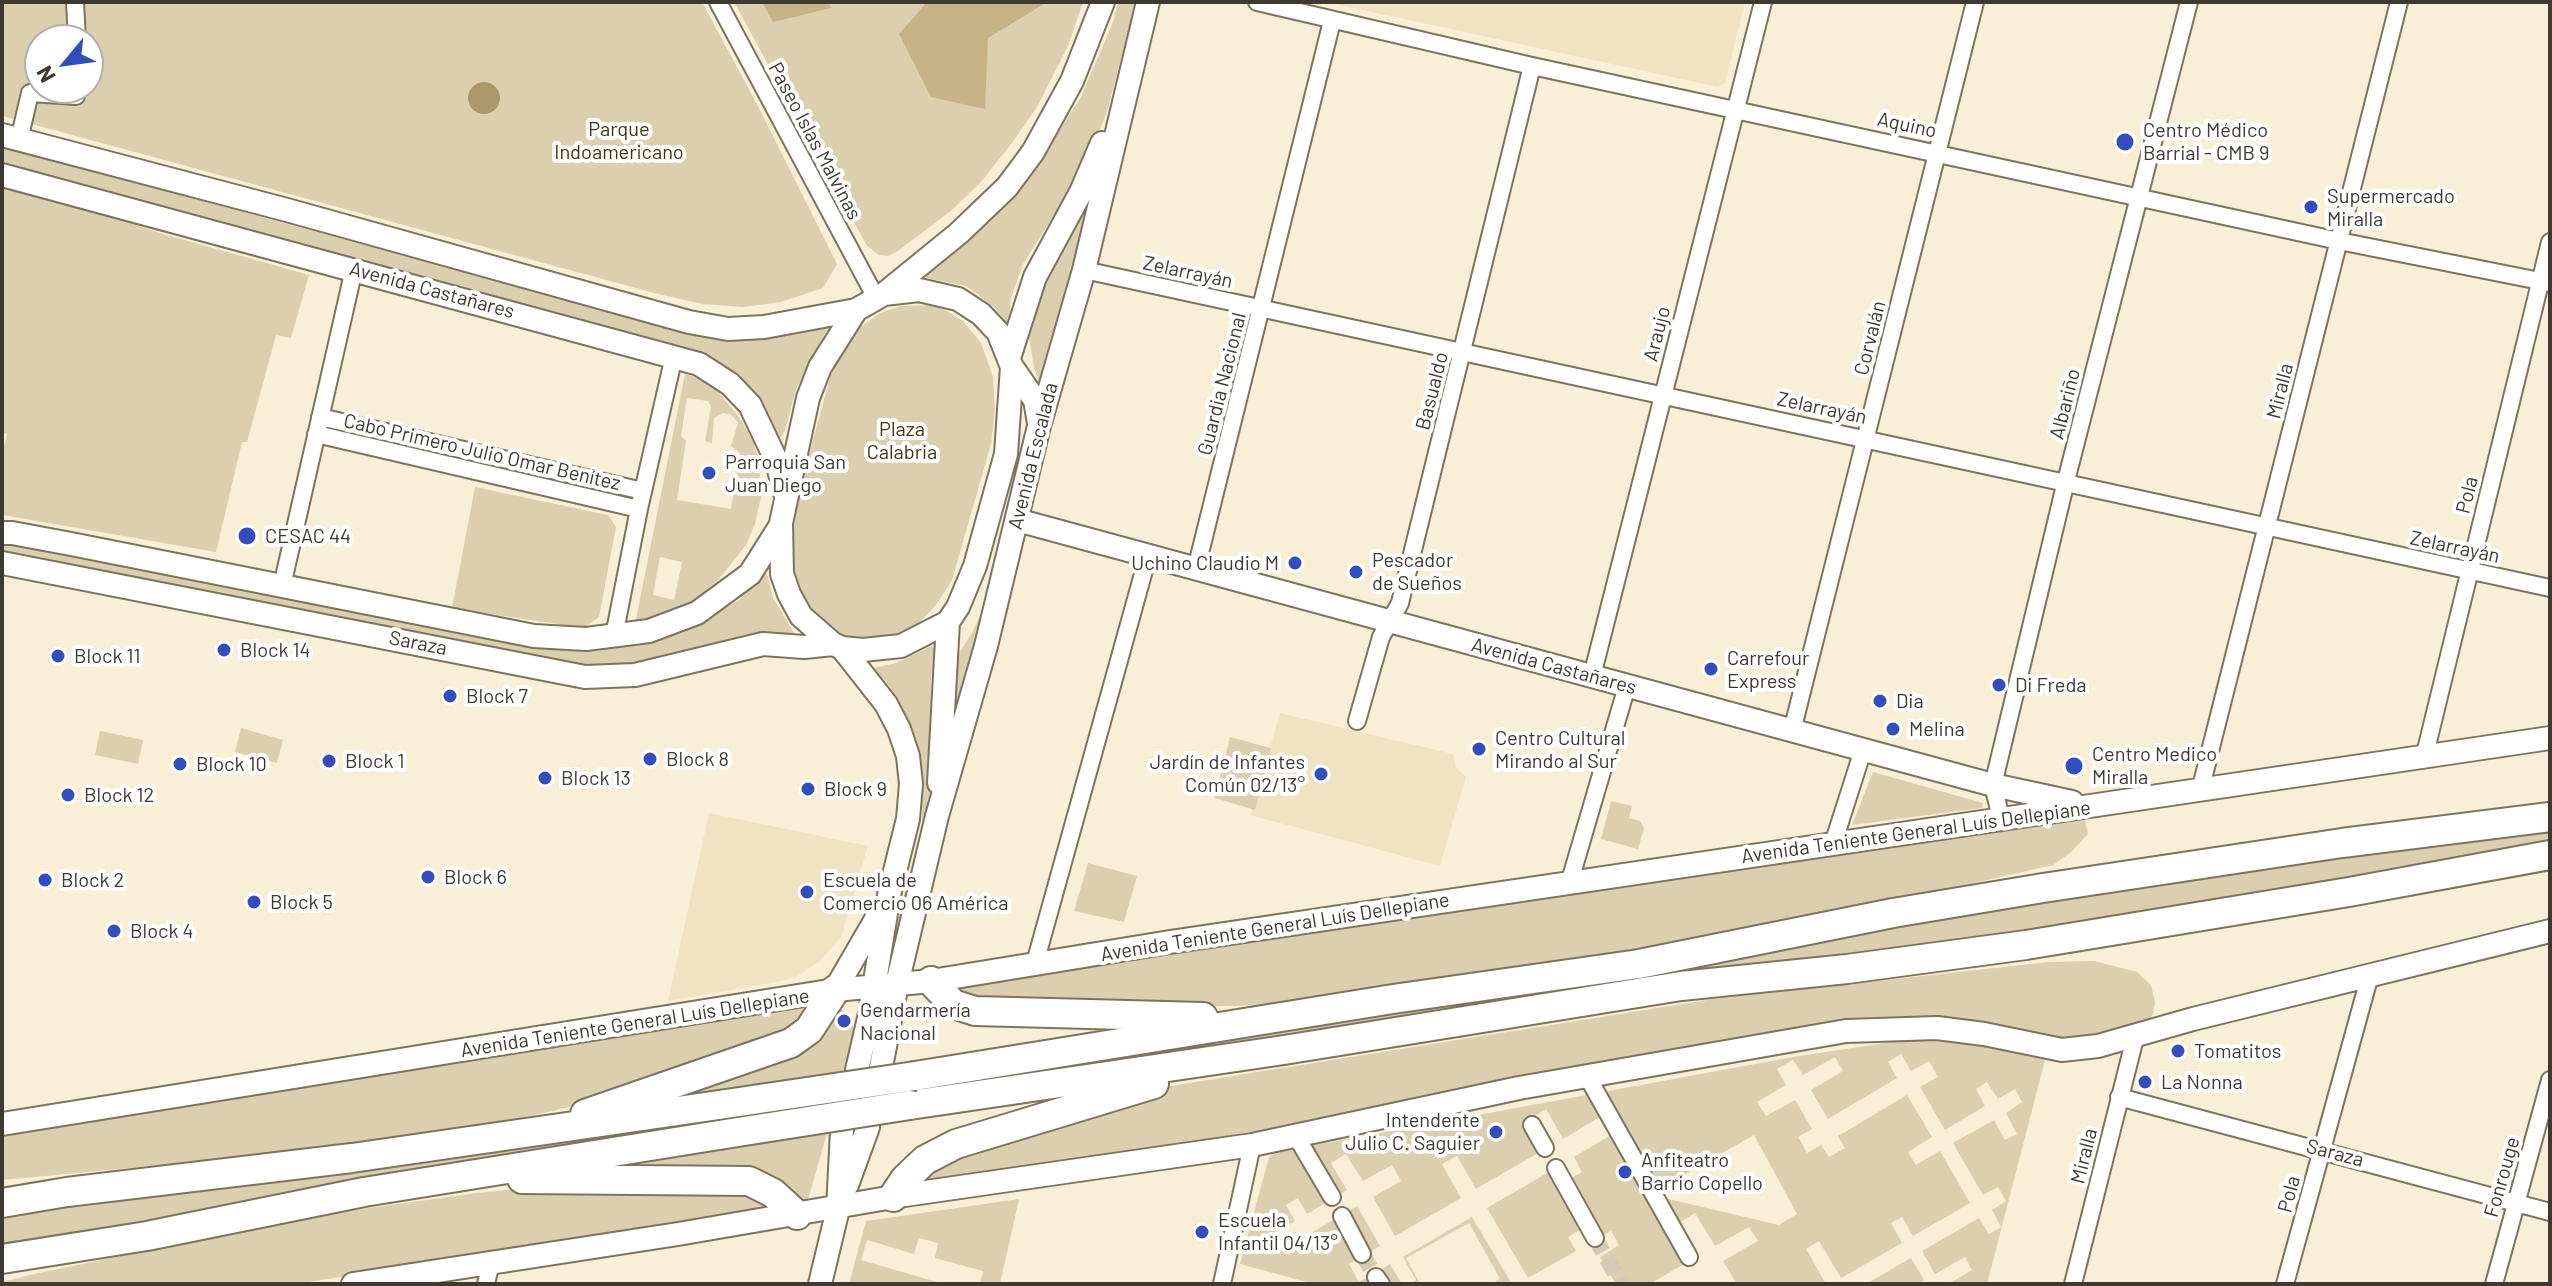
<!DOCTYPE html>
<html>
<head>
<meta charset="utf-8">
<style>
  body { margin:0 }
  #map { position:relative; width:2552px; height:1286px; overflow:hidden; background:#f9efd7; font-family:Barlow,sans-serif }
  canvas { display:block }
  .frame { position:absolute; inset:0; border:4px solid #3e3a31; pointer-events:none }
  .north { position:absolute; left:24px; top:24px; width:80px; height:80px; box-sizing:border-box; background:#fff; border:2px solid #b2b0ad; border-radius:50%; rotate:241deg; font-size:22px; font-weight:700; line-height:32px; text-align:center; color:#3e3a31 }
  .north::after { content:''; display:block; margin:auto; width:28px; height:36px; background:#334dbe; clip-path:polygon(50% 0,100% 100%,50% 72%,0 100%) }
</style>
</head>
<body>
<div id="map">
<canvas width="2552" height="1286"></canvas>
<div class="frame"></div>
<div class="north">N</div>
</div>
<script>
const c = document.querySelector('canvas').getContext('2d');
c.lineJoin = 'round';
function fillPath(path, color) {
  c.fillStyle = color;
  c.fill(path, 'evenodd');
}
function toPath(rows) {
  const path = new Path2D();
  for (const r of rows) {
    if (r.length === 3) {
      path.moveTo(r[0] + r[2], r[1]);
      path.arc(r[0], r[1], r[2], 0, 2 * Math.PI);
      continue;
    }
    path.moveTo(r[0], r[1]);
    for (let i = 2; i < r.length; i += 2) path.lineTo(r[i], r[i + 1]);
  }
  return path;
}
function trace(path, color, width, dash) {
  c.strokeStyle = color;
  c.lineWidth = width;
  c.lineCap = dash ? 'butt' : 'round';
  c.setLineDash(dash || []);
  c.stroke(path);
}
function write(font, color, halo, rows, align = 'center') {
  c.font = font + ' Barlow,sans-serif';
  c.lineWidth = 8;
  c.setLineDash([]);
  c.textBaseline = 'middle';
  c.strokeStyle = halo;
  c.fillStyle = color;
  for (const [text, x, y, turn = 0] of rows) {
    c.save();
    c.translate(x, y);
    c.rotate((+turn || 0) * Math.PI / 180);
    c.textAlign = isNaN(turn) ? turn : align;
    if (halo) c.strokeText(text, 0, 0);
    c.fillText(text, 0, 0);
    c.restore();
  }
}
fillPath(toPath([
  [1326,2,1745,2,1725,83,1718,87],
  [1280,713,1453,754,1456,768,1466,777,1440,866,1250,815],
  [709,813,868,846,841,937,820,961,796,977,777,982,668,1001]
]), '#efe3c4');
fillPath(toPath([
  [2,2,702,2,759,108,837,264,823,288,781,302,743,307,702,304,658,294,2,116],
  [40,40,88,40,88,88,40,88],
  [734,2,1083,2,1068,46,1037,107,1012,143,980,183,952,210,898,251,888,256,879,255,867,246],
  [1118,2,1136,2,1107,112,1084,168,1023,264,1011,298,1008,324,994,307,966,286,926,278,924,272,1045,152,1081,97,1113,22],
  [2,147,669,327,832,320,796,389,785,431,778,441,736,381,2,168],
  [1100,172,1041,387,1034,368,1029,337,1032,308],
  [2,184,40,192,163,234,309,275,291,338,276,335,247,442,242,442,216,552,2,515,2,456,7,434,2,432],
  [931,305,947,311,963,321,981,343,993,377,995,410,991,444,952,580,936,605,921,621,905,632,884,638,866,640,845,637,821,622,801,597,792,572,791,540,796,503,831,374,840,353,854,332,880,313,901,306],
  [685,374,710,382,739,417,753,441,759,461,761,497,755,524,746,545,719,579,697,598,676,611,635,624],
  [687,398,708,401,711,407,705,441,712,443,714,418,723,413,732,415,738,423,731,446,740,453,731,509,677,500,686,441,681,436],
  [660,557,682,562,674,600,653,595],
  [475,487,608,515,616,527,599,617,583,628,452,608],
  [9,540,594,648,668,637,702,622,739,600,762,574,767,574,773,598,796,636,651,666,591,669,3,554,2,548],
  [992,591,950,743,952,671,959,653,973,631],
  [932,646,936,652,931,677,930,793,926,819,895,949,891,944,922,827,922,767,915,741,900,707,890,687,873,668,896,663],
  [241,728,283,740,277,763,235,752],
  [100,731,143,740,138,764,95,755],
  [1230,737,1271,748,1255,810,1215,798],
  [1873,772,1983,803,1982,808,1852,825],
  [1611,801,1632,806,1629,818,1640,821,1644,828,1638,849,1601,839],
  [2085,820,2088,834,2070,853,2053,865,1689,948,1392,984,1264,1005,1122,1009,964,1002,957,984,1378,924,1998,826],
  [2550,831,2550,845,2078,927,1108,1063,410,1170,109,1231,2,1247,2,1216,141,1197,327,1177,469,1157,1668,972,1966,912,2463,839],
  [1088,863,1137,876,1124,922,1074,911],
  [2094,961,2137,972,2151,985,2155,1003,2153,1014,2147,1022,2078,1041,1812,1028,1751,1035,1171,1147,924,1183,919,1180,917,1171,1061,1117,1170,1086,1707,1000,2049,962],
  [799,1006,808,1011,805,1025,599,1100,531,1116,321,1150,2,1180,2,1135],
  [839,1008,850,1014,854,1029,843,1072,648,1106],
  [1937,1035,2045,1060,1987,1284,1948,1284,1972,1270,1965,1257,1935,1274,1922,1251,1979,1218,1989,1234,2001,1227,1992,1210,2006,1201,1998,1187,1983,1195,1953,1143,1994,1120,2005,1140,2017,1134,2006,1113,2022,1102,2015,1089,1998,1099,1987,1082,1976,1089,1985,1106,1945,1130,1920,1087,1938,1077,1929,1061,1911,1071,1901,1054,1888,1062,1897,1078,1828,1119,1811,1090,1843,1071,1835,1057,1803,1075,1793,1060,1777,1069,1786,1085,1757,1102,1766,1116,1795,1100,1812,1129,1798,1137,1807,1153,1821,1145,1829,1157,1845,1148,1838,1136,1907,1095,1932,1137,1908,1152,1916,1165,1940,1151,1970,1203,1913,1236,1902,1217,1891,1223,1902,1243,1841,1278,1819,1241,1806,1249,1826,1284,1737,1284,1723,1261,1758,1241,1749,1227,1715,1246,1695,1213,1680,1222,1699,1255,1650,1284,1616,1284,1600,1257,1619,1245,1611,1231,1591,1242,1583,1228,1568,1237,1576,1251,1528,1278,1487,1208,1561,1165,1570,1179,1582,1172,1574,1157,1611,1135,1600,1117,1563,1139,1546,1109,1533,1117,1550,1146,1476,1189,1457,1156,1442,1164,1461,1198,1395,1236,1373,1197,1401,1181,1392,1165,1363,1181,1346,1154,1331,1163,1347,1190,1307,1214,1298,1198,1286,1205,1295,1221,1271,1235,1280,1251,1357,1206,1380,1246,1349,1264,1359,1282,1390,1264,1402,1284,1314,1284,1240,1264,1269,1157,1277,1152,1793,1057],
  [1754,1135,1797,1214,1779,1225,1664,1198,1660,1189],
  [827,1133,807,1203,582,1171,760,1140],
  [749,1188,768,1207,766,1210,296,1284,2,1284,2,1282,34,1274,319,1215,477,1193,517,1189],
  [1019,1199,1000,1284,980,1284,983,1271,935,1258,938,1243,919,1238,914,1254,867,1240,861,1260,944,1284,849,1284,866,1221],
  [1472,1217,1512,1284,1492,1284,1500,1279,1469,1223,1406,1258,1420,1284,1410,1284,1416,1280,1403,1257],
  [1911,1258,1924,1280,1918,1284,1866,1284]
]), '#dbcfb0');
fillPath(toPath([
  [762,2,829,2,831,8,773,22],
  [927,2,1047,2,988,38,985,109,931,97,899,34]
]), '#c7b486');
fillPath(toPath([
  [484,98,16]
]), '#ac996b');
trace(toPath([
  [1595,1238,1621,1284],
  [1362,1254,1376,1277]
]), '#d4cbb6', 16, [16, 8]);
const street = toPath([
  [75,2,77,40],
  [718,2,876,298],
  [1257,2,1532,66,2339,241,2550,283],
  [19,140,30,93,76,96,76,88],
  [1084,270,2550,588],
  [320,417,643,491],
  [316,434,639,509],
  [1196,569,1332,21],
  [282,586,354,269],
  [614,636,639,509,674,356],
  [1592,676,1763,2],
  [1357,721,1381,637,1400,603,1532,66],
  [1792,731,1975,2],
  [2424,758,2550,242],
  [2200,791,2399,2],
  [2001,818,1993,785,2066,481,2189,2],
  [1833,844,1863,750],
  [1569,884,1627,686],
  [1035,963,1148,556],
  [1587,1076,1689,1257],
  [2119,1097,2550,1212],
  [1532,1125,1545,1148],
  [1296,1136,1332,1197],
  [1556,1168,1595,1238],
  [1342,1216,1362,1254],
  [1376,1277,1381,1284],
  [486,1284,491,1262],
  [1222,1284,1252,1145],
  [2073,1284,2135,1038],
  [2285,1284,2370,975],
  [2494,1284,2550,1080]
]);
const secondary = toPath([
  [2,135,287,210,689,322,728,329,764,327,856,310],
  [2,175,699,364,730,384,750,405,777,462,785,493],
  [884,294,959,233,1007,187,1033,152,1072,81,1103,2],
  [1009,358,1035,277,1081,192,1102,143],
  [1012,367,1006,454,975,566,958,607,948,622,901,646,863,650,842,648,833,644,801,616,789,594,782,574,781,523,808,398,820,367,856,310,884,294,919,290,958,299,981,314,998,332,1012,367,1035,400,1039,423],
  [1017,520,1993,785,2072,802],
  [2,533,12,533,71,544,534,636,586,639,649,631,697,613,750,574,779,528],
  [2,563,585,677,635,675,763,644,804,647,833,644],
  [842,648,886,704,899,729,908,756,911,784,908,819,889,895,869,1018,857,1070],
  [939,783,948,622],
  [835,990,879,914],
  [881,1067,897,984,937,816,986,646,1039,426,1084,270,1148,2],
  [2,1124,835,990,931,981,1170,942,2550,738],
  [847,1185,868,1127],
  [353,1284,678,1234,905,1195,1252,1145,1519,1088,1846,1031,1937,1028,1984,1034,2062,1050,2098,1046,2193,1019,2550,931],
  [820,1284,838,1209,842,1130]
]);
const highway = toPath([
  [931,981,953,1004,975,1011,1203,1017],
  [915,1076,1393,999,1639,964,1893,913,2043,888,2342,843,2550,817],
  [910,1105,1284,1050,1681,986,1847,969,2026,945,2349,892,2550,855],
  [585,1114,791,1043,809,1030,835,990],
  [522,1179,749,1181,773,1193,797,1215],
  [893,1197,905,1179,925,1160,956,1144,1154,1084],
  [2,1203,67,1192,352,1158,712,1106],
  [2,1259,147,1236,364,1192,719,1135]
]);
trace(street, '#7d7460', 20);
trace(secondary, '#7d7460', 26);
trace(highway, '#7d7460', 32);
trace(street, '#fff', 16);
trace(secondary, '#fff', 22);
trace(highway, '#fff', 28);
const highwayBridge = toPath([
  [712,1106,915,1076],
  [719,1135,910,1105]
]);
trace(highwayBridge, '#7d7460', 32, []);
trace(highwayBridge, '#fff', 28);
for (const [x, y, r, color] of [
  [2125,142,10,"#334dbe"],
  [2311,207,8,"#334dbe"],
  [709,473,8,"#334dbe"],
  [247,536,10,"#334dbe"],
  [1295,563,8,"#334dbe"],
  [1356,572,8,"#334dbe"],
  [224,650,8,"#334dbe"],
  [58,656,8,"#334dbe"],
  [1711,669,8,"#334dbe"],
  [1999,685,8,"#334dbe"],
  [450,696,8,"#334dbe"],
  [1880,701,8,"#334dbe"],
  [1893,729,8,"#334dbe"],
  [1479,749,8,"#334dbe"],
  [650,759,8,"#334dbe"],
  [329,761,8,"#334dbe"],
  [180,764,8,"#334dbe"],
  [2074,766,10,"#334dbe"],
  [1321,774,8,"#334dbe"],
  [545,778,8,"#334dbe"],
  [808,789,8,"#334dbe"],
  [68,795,8,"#334dbe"],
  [428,877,8,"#334dbe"],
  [45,880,8,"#334dbe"],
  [807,892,8,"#334dbe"],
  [254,902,8,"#334dbe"],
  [114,931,8,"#334dbe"],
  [844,1021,8,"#334dbe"],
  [2178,1051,8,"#334dbe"],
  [2145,1082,8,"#334dbe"],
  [1496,1132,8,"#334dbe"],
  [1625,1172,8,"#334dbe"],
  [1202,1232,8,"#334dbe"]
]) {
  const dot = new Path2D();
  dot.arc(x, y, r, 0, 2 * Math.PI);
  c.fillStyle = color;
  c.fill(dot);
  trace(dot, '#fff', 3);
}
write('20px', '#3e3a31', '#fff', [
  ["Aquino",1907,125,12],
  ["Paseo Islas Malvinas",815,141,62],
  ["Zelarrayán",1188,272,12],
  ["Avenida Castañares",432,290,15],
  ["Araujo",1657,334,-76],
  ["Corvalán",1870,338,-76],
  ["Guardia Nacional",1222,384,-76],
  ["Basualdo",1432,391,-76],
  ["Miralla",2280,391,-76],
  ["Albariño",2065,404,-76],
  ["Zelarrayán",1822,408,12],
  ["Cabo Primero Julio Omar Benítez",482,452,13],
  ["Avenida Escalada",1033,456,-76],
  ["Pola",2467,495,-76],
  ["Zelarrayán",2455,547,12],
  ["Saraza",418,643,11],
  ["Avenida Castañares",1554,666,15],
  ["Avenida Teniente General Luís Dellepiane",1916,832,-8],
  ["Avenida Teniente General Luís Dellepiane",1275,927,-9],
  ["Avenida Teniente General Luís Dellepiane",635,1023,-9],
  ["Saraza",2335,1153,15],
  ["Miralla",2084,1156,-76],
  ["Fonrouge",2502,1177,-74],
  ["Pola",2289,1194,-75]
]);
write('20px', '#443610', '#fff', [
  ["Parque",619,129],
  ["Indoamericano",619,152],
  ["Plaza",902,429],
  ["Calabria",902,452]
]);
write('20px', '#3e3a31', '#fff', [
  ["Centro Médico",2143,130],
  ["Barrial - CMB 9",2143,153],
  ["Supermercado",2327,196],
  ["Miralla",2327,219],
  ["Parroquia San",725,462],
  ["Juan Diego",725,485],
  ["CESAC 44",265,536],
  ["Pescador",1372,560],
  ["de Sueños",1372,583],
  ["Uchino Claudio M",1279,563,"right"],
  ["Block 14",240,650],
  ["Block 11",74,656],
  ["Carrefour",1727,658],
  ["Express",1727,681],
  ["Di Freda",2015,685],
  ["Block 7",466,696],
  ["Dia",1896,701],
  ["Melina",1909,729],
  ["Centro Cultural",1495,738],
  ["Mirando al Sur",1495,761],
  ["Centro Medico",2092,754],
  ["Miralla",2092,777],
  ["Block 8",666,759],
  ["Block 1",345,761],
  ["Jardín de Infantes",1305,762,"right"],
  ["Común 02/13°",1305,785,"right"],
  ["Block 10",196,764],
  ["Block 13",561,778],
  ["Block 9",824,789],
  ["Block 12",84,795],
  ["Block 6",444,877],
  ["Block 2",61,880],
  ["Escuela de",823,880],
  ["Comercio 06 América",823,903],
  ["Block 5",270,902],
  ["Block 4",130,931],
  ["Gendarmería",860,1010],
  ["Nacional",860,1033],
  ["Tomatitos",2194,1051],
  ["La Nonna",2161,1082],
  ["Intendente",1480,1120,"right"],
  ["Julio C. Saguier",1480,1143,"right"],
  ["Anfiteatro",1641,1160],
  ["Barrio Copello",1641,1183],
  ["Escuela",1218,1220],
  ["Infantil 04/13°",1218,1243]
], 'left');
</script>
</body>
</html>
